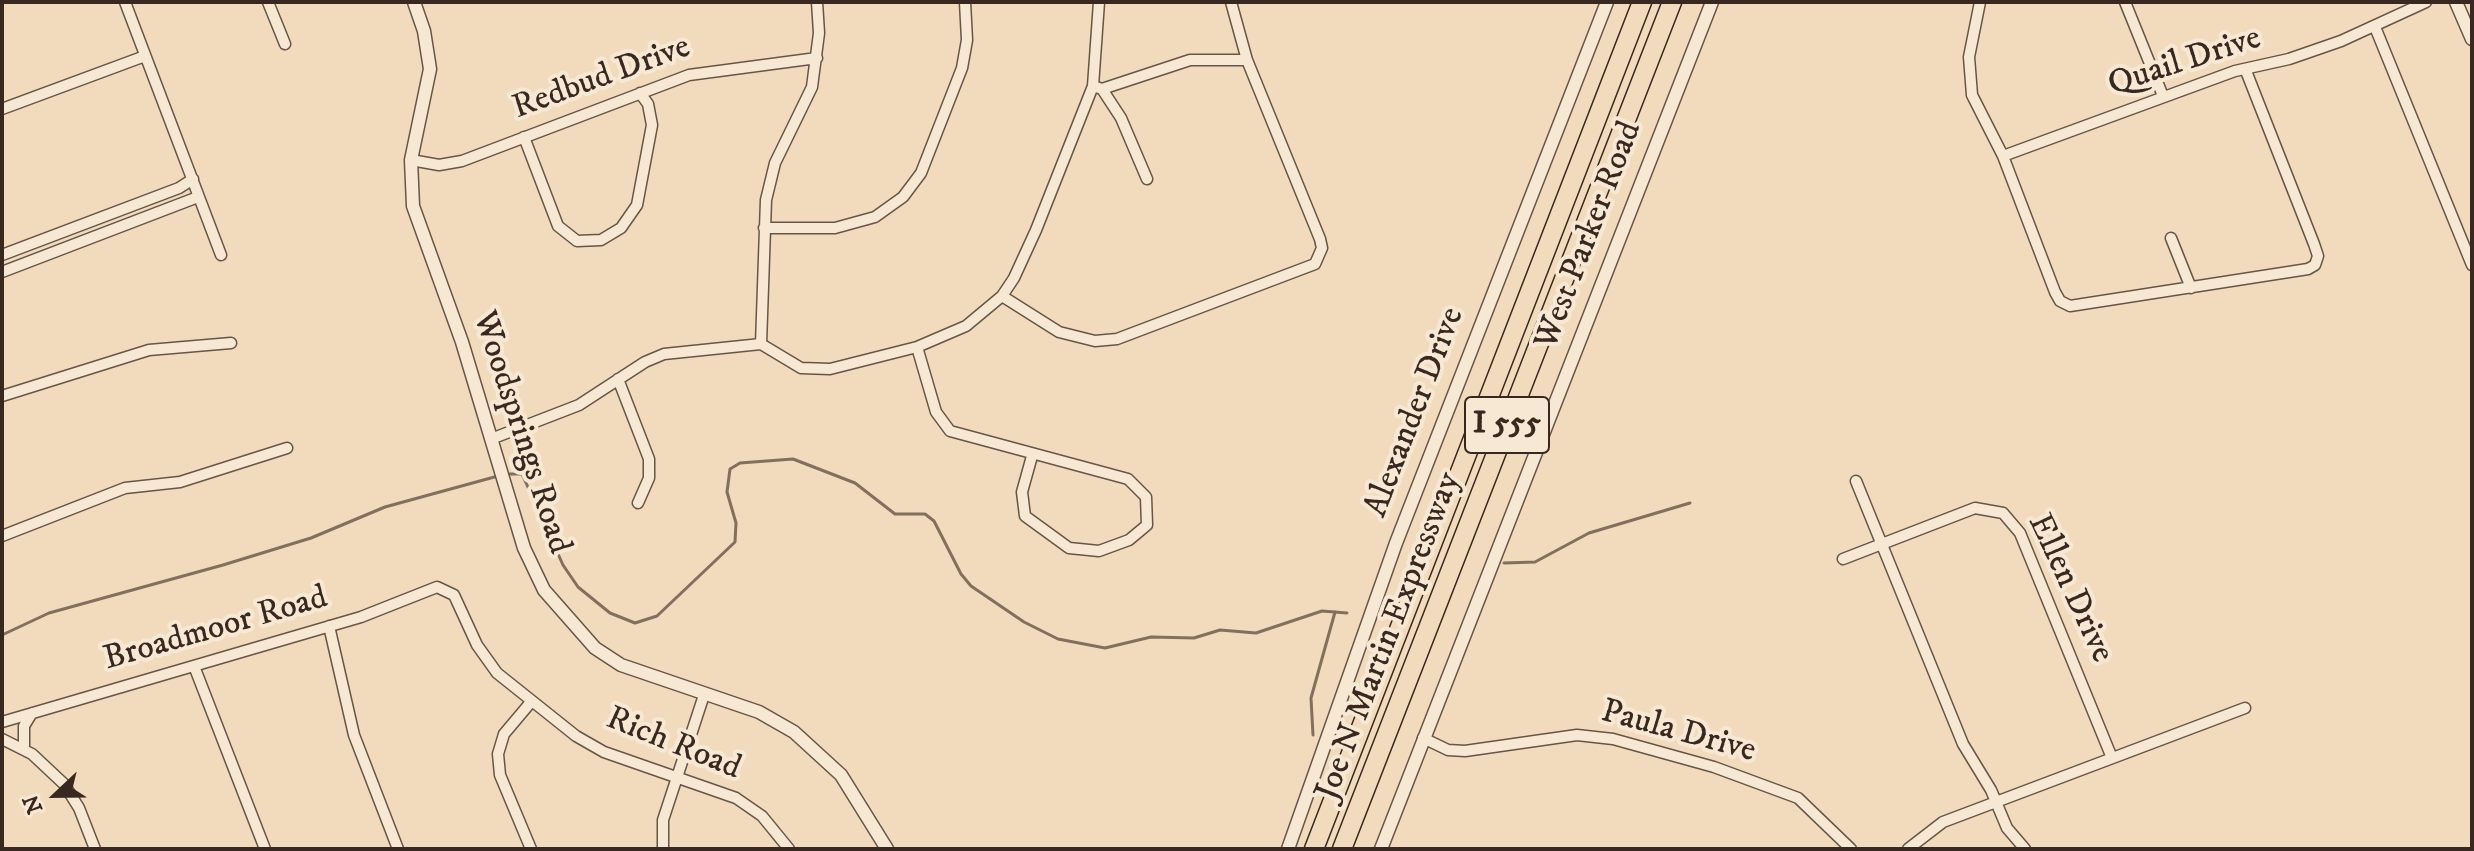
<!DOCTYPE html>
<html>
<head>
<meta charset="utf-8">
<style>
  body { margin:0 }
  #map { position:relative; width:2474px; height:851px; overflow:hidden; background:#f1dbbc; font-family:"IM FELL DW Pica",serif }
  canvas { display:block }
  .frame { position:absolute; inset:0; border:4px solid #392820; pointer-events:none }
  .north { position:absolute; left:16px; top:755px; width:80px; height:80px; -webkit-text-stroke:6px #f6e8d3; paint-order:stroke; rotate:248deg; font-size:22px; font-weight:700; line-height:32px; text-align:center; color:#392820 }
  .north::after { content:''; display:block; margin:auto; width:28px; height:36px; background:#392820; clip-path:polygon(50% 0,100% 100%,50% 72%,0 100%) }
</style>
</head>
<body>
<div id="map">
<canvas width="2474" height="851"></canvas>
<div class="frame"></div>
<div class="north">N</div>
</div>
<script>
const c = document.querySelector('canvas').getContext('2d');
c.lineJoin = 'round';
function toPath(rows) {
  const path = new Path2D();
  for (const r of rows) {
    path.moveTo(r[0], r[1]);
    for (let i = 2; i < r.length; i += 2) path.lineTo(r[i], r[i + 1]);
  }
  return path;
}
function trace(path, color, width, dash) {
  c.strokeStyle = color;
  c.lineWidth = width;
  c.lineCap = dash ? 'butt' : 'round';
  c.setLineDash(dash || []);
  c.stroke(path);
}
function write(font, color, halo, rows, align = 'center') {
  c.font = font + ' "IM FELL DW Pica",serif';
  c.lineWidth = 8;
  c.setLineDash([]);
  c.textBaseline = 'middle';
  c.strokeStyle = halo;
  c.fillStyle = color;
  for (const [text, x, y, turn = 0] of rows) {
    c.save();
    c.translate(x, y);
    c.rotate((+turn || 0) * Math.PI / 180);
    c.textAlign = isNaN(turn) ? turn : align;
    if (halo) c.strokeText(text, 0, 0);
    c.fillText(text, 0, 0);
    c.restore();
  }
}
trace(toPath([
  [505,474,522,474,563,565,578,587,610,613,635,623,657,616,735,542,736,523,727,492,730,469,740,463,793,459,855,483,895,514,925,514,934,521,961,574,971,586,1024,622,1058,639,1105,648,1151,637,1194,638,1220,630,1256,633,1322,611,1347,613],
  [1504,563,1535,562,1589,533,1690,503],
  [2,635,49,613,223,565,311,538,385,507,498,476],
  [1313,735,1311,698,1335,612]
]), '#826f5e', 3);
const minor = toPath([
  [125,2,221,255],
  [268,2,285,44],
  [1980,2,1969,57,1972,95,2003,156,2055,292,2060,301,2070,306,2308,269,2315,265,2318,256,2314,244,2246,71],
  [2125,2,2163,96],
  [2375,27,2472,265],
  [1093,86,1102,89,1190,60,1247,60],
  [1102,89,1121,118,1147,179],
  [2,109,145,56],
  [524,137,558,226,577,241,601,240,621,228,637,205,652,125,648,104,640,93],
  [2003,156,2235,71,2289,59,2341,41,2426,2],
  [411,160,439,165,462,161,689,75,817,58],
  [764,228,835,228,875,217,903,197,921,173,962,68,967,40,965,2],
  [2171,238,2191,288],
  [2,255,179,188,193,179],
  [2,272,198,197],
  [1002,296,1059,332,1095,341,1117,339,1315,264,1322,248,1320,239,1247,60,1231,2],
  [761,344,766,200,775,163,812,87,819,33,817,2],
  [917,347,936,412,950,431,1128,479,1146,497,1147,525,1129,540,1099,551,1069,548,1025,516,1022,492,1032,456],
  [618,379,649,459,649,478,638,503],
  [2,396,149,350,231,343],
  [491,439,579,405,645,362,664,354,761,344,801,368,830,369,917,347,966,326,1002,296,1014,278,1036,230,1093,86,1099,2],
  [1856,481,1963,744,1991,790,2007,828,2025,849],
  [2,536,125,488,180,482,287,448],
  [1843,559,1975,508,2003,513,2020,533,2112,758],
  [329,626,354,735,398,849],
  [194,666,265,849],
  [2,722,361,617,437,587,454,595,477,645,497,673,576,736,604,752,736,798,762,816,789,849],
  [1423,738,1448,750,1465,751,1577,735,1613,739,1714,767,1798,798,1851,849],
  [2,739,32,754,64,784,79,808,95,849],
  [24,750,24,726,32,713],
  [531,849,500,775,498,754,504,734,531,702],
  [663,849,663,820,704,695],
  [1908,849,1943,822,2245,708]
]);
const tertiary = toPath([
  [414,2,424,31,430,69,411,160,413,206,462,342,524,548,544,590,595,648,621,665,759,712,794,732,841,775,887,849],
  [2456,2,2472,39],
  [1288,849,1396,543,1607,2],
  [1381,849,1712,2]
]);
const motorway = toPath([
  [1314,849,1642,2],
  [1342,849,1672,2]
]);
trace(minor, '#675547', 13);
trace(tertiary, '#675547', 15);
trace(motorway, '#392820', 21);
trace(minor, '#f6e8d3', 10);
trace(tertiary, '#f6e8d3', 12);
trace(motorway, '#f1dbbc', 18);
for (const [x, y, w] of [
  [1507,425,84]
]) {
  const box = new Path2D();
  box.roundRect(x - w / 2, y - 28, w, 56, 6);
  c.fillStyle = '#f6e8d3';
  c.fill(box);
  trace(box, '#392820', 2);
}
write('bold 32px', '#392820', null, [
  ["I 555",1507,425]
]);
write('34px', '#392820', '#f6e8d3', [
  ["Quail Drive",2185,63,-18],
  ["Redbud Drive",602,79,-20],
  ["West Parker Road",1590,236,-69],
  ["Alexander Drive",1416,413,-69],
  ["Woodsprings Road",520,433,72],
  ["Ellen Drive",2069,589,65],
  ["Broadmoor Road",216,630,-16],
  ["Joe N Martin Expressway",1390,637,-69],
  ["Paula Drive",1678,733,15],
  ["Rich Road",673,745,22]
]);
</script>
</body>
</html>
